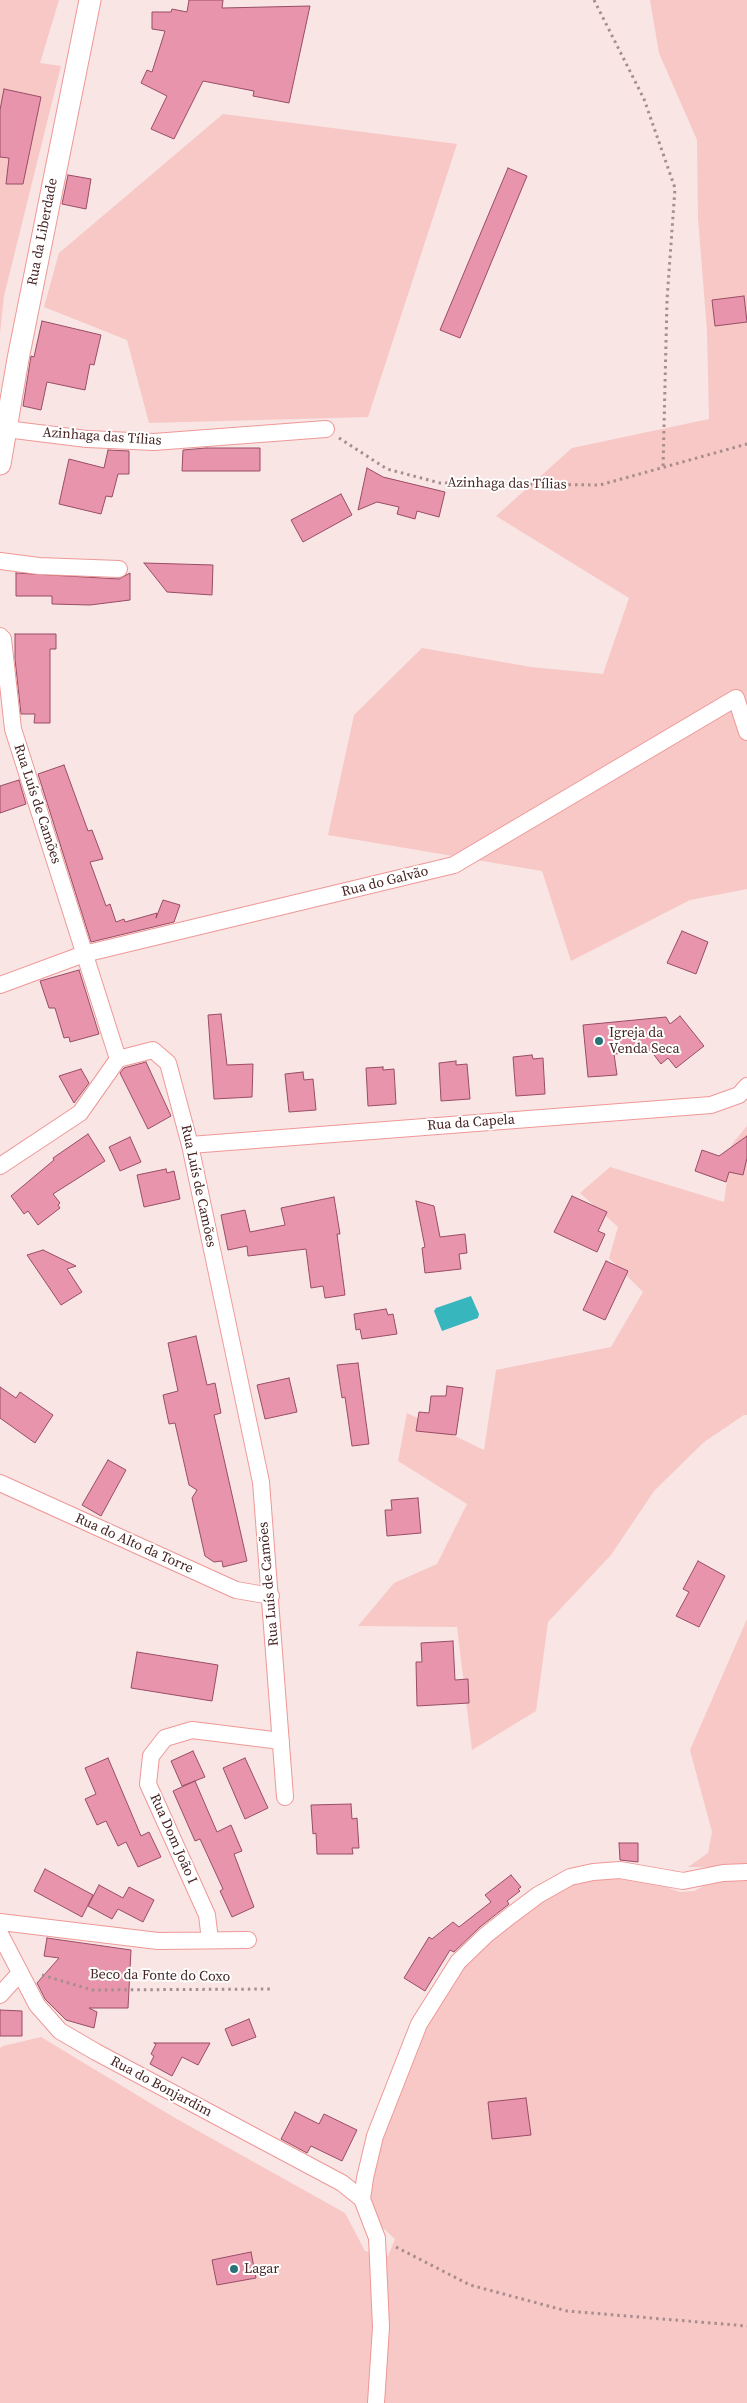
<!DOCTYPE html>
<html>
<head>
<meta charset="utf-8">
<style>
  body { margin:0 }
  canvas { display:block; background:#f8e5e4 }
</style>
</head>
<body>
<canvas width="747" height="2403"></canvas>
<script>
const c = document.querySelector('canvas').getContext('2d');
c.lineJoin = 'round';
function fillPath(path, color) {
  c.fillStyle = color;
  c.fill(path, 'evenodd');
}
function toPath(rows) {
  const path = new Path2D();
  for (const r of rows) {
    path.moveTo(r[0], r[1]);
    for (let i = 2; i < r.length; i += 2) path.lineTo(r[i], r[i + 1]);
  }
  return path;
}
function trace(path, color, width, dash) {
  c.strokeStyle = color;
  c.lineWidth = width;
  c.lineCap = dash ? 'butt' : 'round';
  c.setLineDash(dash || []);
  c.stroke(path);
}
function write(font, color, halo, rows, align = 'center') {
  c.font = font + ' "Source Serif 4",serif';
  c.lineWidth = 4;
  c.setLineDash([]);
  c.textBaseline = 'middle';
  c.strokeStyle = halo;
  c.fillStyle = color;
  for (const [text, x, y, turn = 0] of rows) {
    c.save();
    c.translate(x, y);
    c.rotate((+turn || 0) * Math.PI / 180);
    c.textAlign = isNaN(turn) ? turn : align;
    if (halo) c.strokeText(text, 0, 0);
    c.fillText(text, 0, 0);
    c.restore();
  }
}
fillPath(toPath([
  [0,0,59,0,40,63,61,66,4,296,0,334],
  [650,0,747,0,747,889,690,900,571,961,542,871,328,835,354,715,422,648,531,667,603,674,629,598,496,516,572,448,709,419,707,331,698,218,697,140,659,53],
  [223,114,457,144,368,417,149,423,127,340,44,307,59,253],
  [747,1126,747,1415,744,1415,704,1442,654,1491,611,1555,548,1622,536,1711,472,1750,457,1627,358,1626,394,1583,437,1564,467,1504,398,1461,407,1413,484,1450,496,1370,611,1347,643,1292,609,1258,618,1227,580,1193,610,1167,724,1202,732,1144],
  [747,1619,747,1868,688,1867,708,1853,712,1832,690,1750],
  [747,1876,747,2403,0,2403,0,2048,3,2046,41,2037,175,2118,345,2213,365,2251,388,2256,395,2239,383,2228,367,2204,380,2136,439,2000,457,1974,502,1928,549,1893,576,1881,620,1879,653,1882,680,1892,694,1891,715,1880]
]), '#f7c8c6');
fillPath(toPath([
  [471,1296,479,1314,478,1318,442,1331,434,1311,436,1308]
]), '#38b6be');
const building = toPath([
  [189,0,223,0,222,8,310,6,289,103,253,96,254,91,203,81,174,139,151,129,167,96,141,83,147,70,152,72,165,31,152,29,152,12,171,12,172,9,187,12,189,0],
  [4,89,41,97,23,184,6,184,9,158,0,157,0,110,4,89],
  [508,168,527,176,460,338,440,330,508,168],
  [68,175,91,179,86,209,62,204,68,175],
  [744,296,747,322,715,326,712,300,744,296],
  [42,321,101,335,94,365,90,364,85,390,47,382,41,410,23,406,31,356,34,357,42,321],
  [206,448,260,448,260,471,182,471,183,450,206,448],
  [108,450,129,451,129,474,118,474,112,497,106,496,101,514,59,504,69,459,104,468,108,450],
  [367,468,383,477,445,492,439,517,417,511,415,519,397,514,399,507,377,502,358,510,367,468],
  [341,494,352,515,303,542,291,520,341,494],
  [144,563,213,565,212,595,167,592,144,563],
  [16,573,119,579,130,573,130,600,90,605,52,604,52,596,16,596,16,573],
  [15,634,56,634,56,649,50,649,50,723,34,723,35,714,21,714,15,659,15,634],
  [64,765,88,831,92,830,103,859,90,862,106,906,110,904,116,922,124,919,125,922,157,913,156,918,163,900,180,905,174,922,91,942,38,774,64,765],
  [19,780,26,804,0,813,0,786,19,780],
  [682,931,708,942,696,974,667,963,682,931],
  [79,970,99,1034,70,1042,69,1037,64,1038,55,1008,49,1008,40,981,79,970],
  [221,1014,227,1065,253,1064,252,1097,214,1099,208,1015,221,1014],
  [680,1016,704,1046,676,1068,668,1058,661,1064,651,1051,614,1054,617,1075,588,1077,583,1025,666,1017,670,1024,680,1016],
  [532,1055,533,1059,543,1058,545,1094,516,1096,513,1057,532,1055],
  [456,1061,456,1065,467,1064,470,1099,441,1101,439,1063,456,1061],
  [146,1062,171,1116,148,1129,120,1073,124,1068,146,1062],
  [383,1067,383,1070,394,1069,396,1104,368,1106,366,1068,383,1067],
  [81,1069,89,1083,74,1103,59,1076,81,1069],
  [303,1072,304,1080,313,1079,316,1110,289,1112,285,1074,303,1072],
  [88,1134,105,1161,53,1194,60,1203,58,1205,60,1208,38,1225,28,1211,24,1214,11,1196,54,1160,53,1158,88,1134],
  [747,1136,747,1158,743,1175,729,1172,726,1182,695,1171,702,1150,719,1156,747,1136],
  [130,1137,141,1162,120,1171,109,1147,130,1137],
  [166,1169,167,1173,174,1171,180,1199,144,1207,137,1175,166,1169],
  [572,1196,607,1212,598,1231,605,1234,597,1252,554,1232,572,1196],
  [334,1197,340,1234,337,1234,345,1295,325,1298,323,1286,311,1288,306,1249,248,1256,247,1246,228,1250,221,1215,245,1210,250,1232,285,1225,281,1208,334,1197],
  [416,1201,434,1206,440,1237,465,1234,467,1253,459,1254,461,1269,425,1273,422,1248,425,1247,416,1201],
  [43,1250,76,1266,67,1269,82,1292,61,1305,27,1255,43,1250],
  [606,1261,628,1271,605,1320,583,1310,606,1261],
  [386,1309,388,1315,393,1314,397,1334,362,1339,360,1329,356,1330,354,1314,386,1309],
  [196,1336,207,1385,215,1383,221,1413,214,1415,247,1561,223,1567,222,1561,214,1562,205,1556,192,1498,197,1490,189,1485,175,1423,169,1424,163,1395,178,1391,168,1343,196,1336],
  [358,1363,369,1444,352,1446,345,1397,342,1398,337,1365,358,1363],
  [289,1378,297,1412,265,1419,257,1385,289,1378],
  [447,1386,463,1388,456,1435,416,1431,419,1412,429,1413,431,1396,446,1396,447,1386],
  [0,1387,16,1398,20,1392,53,1415,35,1443,0,1418,0,1387],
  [108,1460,126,1470,101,1516,82,1505,108,1460],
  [418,1498,421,1533,387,1536,385,1510,392,1510,391,1500,418,1498],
  [698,1561,725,1576,699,1627,676,1616,689,1592,683,1589,698,1561],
  [453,1641,455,1680,468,1679,469,1703,417,1706,416,1662,422,1662,421,1643,453,1641],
  [137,1652,218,1665,212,1701,131,1688,137,1652],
  [193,1751,205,1777,182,1786,171,1761,193,1751],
  [108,1758,141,1836,149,1832,161,1857,138,1867,126,1842,118,1846,106,1821,97,1825,85,1799,96,1794,85,1768,108,1758],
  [245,1758,268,1808,245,1819,223,1768,245,1758],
  [195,1781,217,1832,231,1825,242,1851,234,1854,254,1907,232,1917,220,1891,223,1889,200,1839,195,1841,173,1791,195,1781],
  [351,1804,352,1819,357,1818,359,1848,352,1848,353,1854,317,1854,316,1833,313,1834,311,1805,351,1804],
  [619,1843,638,1843,638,1862,620,1860,619,1843],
  [45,1869,93,1895,82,1917,34,1891,45,1869],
  [511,1875,521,1887,518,1889,520,1891,507,1901,509,1904,480,1927,454,1952,450,1950,425,1991,404,1978,429,1937,432,1939,453,1922,459,1927,491,1902,485,1895,511,1875],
  [99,1885,123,1898,129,1887,154,1900,143,1922,118,1909,112,1919,88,1906,99,1885],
  [47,1938,131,1950,128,2008,89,2008,97,2012,94,2028,66,2020,45,1999,37,1983,59,1958,44,1956,47,1938],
  [0,2010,22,2011,22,2036,0,2036,0,2010],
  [249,2019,256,2037,232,2046,225,2029,249,2019],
  [154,2043,210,2043,198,2065,182,2057,172,2076,150,2064,154,2056,151,2054,156,2044,154,2043],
  [526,2098,531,2135,492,2139,488,2102,526,2098],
  [295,2112,319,2124,324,2114,357,2130,342,2161,311,2146,307,2153,281,2139,295,2112],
  [251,2252,256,2278,217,2285,212,2260,251,2252]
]);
fillPath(building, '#e794ac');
trace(building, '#994d66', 1);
const minor = toPath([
  [6,429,87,439,154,442,326,429],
  [0,561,39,566,119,569],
  [0,636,3,639,13,729,118,1059,153,1050,168,1063,190,1145,261,1482,285,1797],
  [0,985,84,954,454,865,736,698,747,732],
  [190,1145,711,1105,739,1095,747,1086],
  [0,1166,80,1113,118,1059],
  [0,1483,236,1590,271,1596],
  [0,1922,158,1941,248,1940],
  [0,1934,37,2005,60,2031,96,2052,342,2183,362,2199],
  [210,1940,207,1915,148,1784,151,1756,165,1738,192,1730,281,1741],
  [0,1995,19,1974],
  [376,2403,381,2327,377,2238,362,2199,365,2178,375,2136,419,2024,458,1962,486,1935,510,1916,538,1895,570,1877,593,1872,620,1870,683,1881,723,1873,747,1872]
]);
const tertiary = toPath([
  [0,464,18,359,90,0]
]);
trace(minor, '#ef9897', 18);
trace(tertiary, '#ef9897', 23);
trace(toPath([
  [594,0,644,99,675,188,667,300,663,469],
  [339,438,387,469,440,483,600,485,747,444],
  [42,1975,92,1990,272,1989],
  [396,2247,470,2285,567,2311,747,2326]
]), '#a78d8c', 3, [2.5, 4]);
trace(minor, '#fff', 16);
trace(tertiary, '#fff', 21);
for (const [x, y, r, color] of [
  [599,1041,5,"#297378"],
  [234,2269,5,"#297378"]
]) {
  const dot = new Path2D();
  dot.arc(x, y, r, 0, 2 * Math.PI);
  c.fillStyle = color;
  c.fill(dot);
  trace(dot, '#fff', 2);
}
write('14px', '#462424', '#fff', [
  ["Rua da Liberdade",43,232,-79],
  ["Azinhaga das Tílias",102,437,4],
  ["Azinhaga das Tílias",507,484,1],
  ["Rua Luís de Camões",37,804,72],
  ["Rua do Galvão",385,882,-14],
  ["Rua da Capela",471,1123,-4],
  ["Rua Luís de Camões",198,1186,78],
  ["Rua do Alto da Torre",134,1544,24],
  ["Rua Luís de Camões",269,1584,-95],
  ["Rua Dom João I",173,1839,66],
  ["Beco da Fonte do Coxo",160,1976,1],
  ["Rua do Bonjardim",161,2087,28]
]);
write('14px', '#462424', '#fff', [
  ["Igreja da",609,1033],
  ["Venda Seca",609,1049],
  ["Lagar",244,2269]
], 'left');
</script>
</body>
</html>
